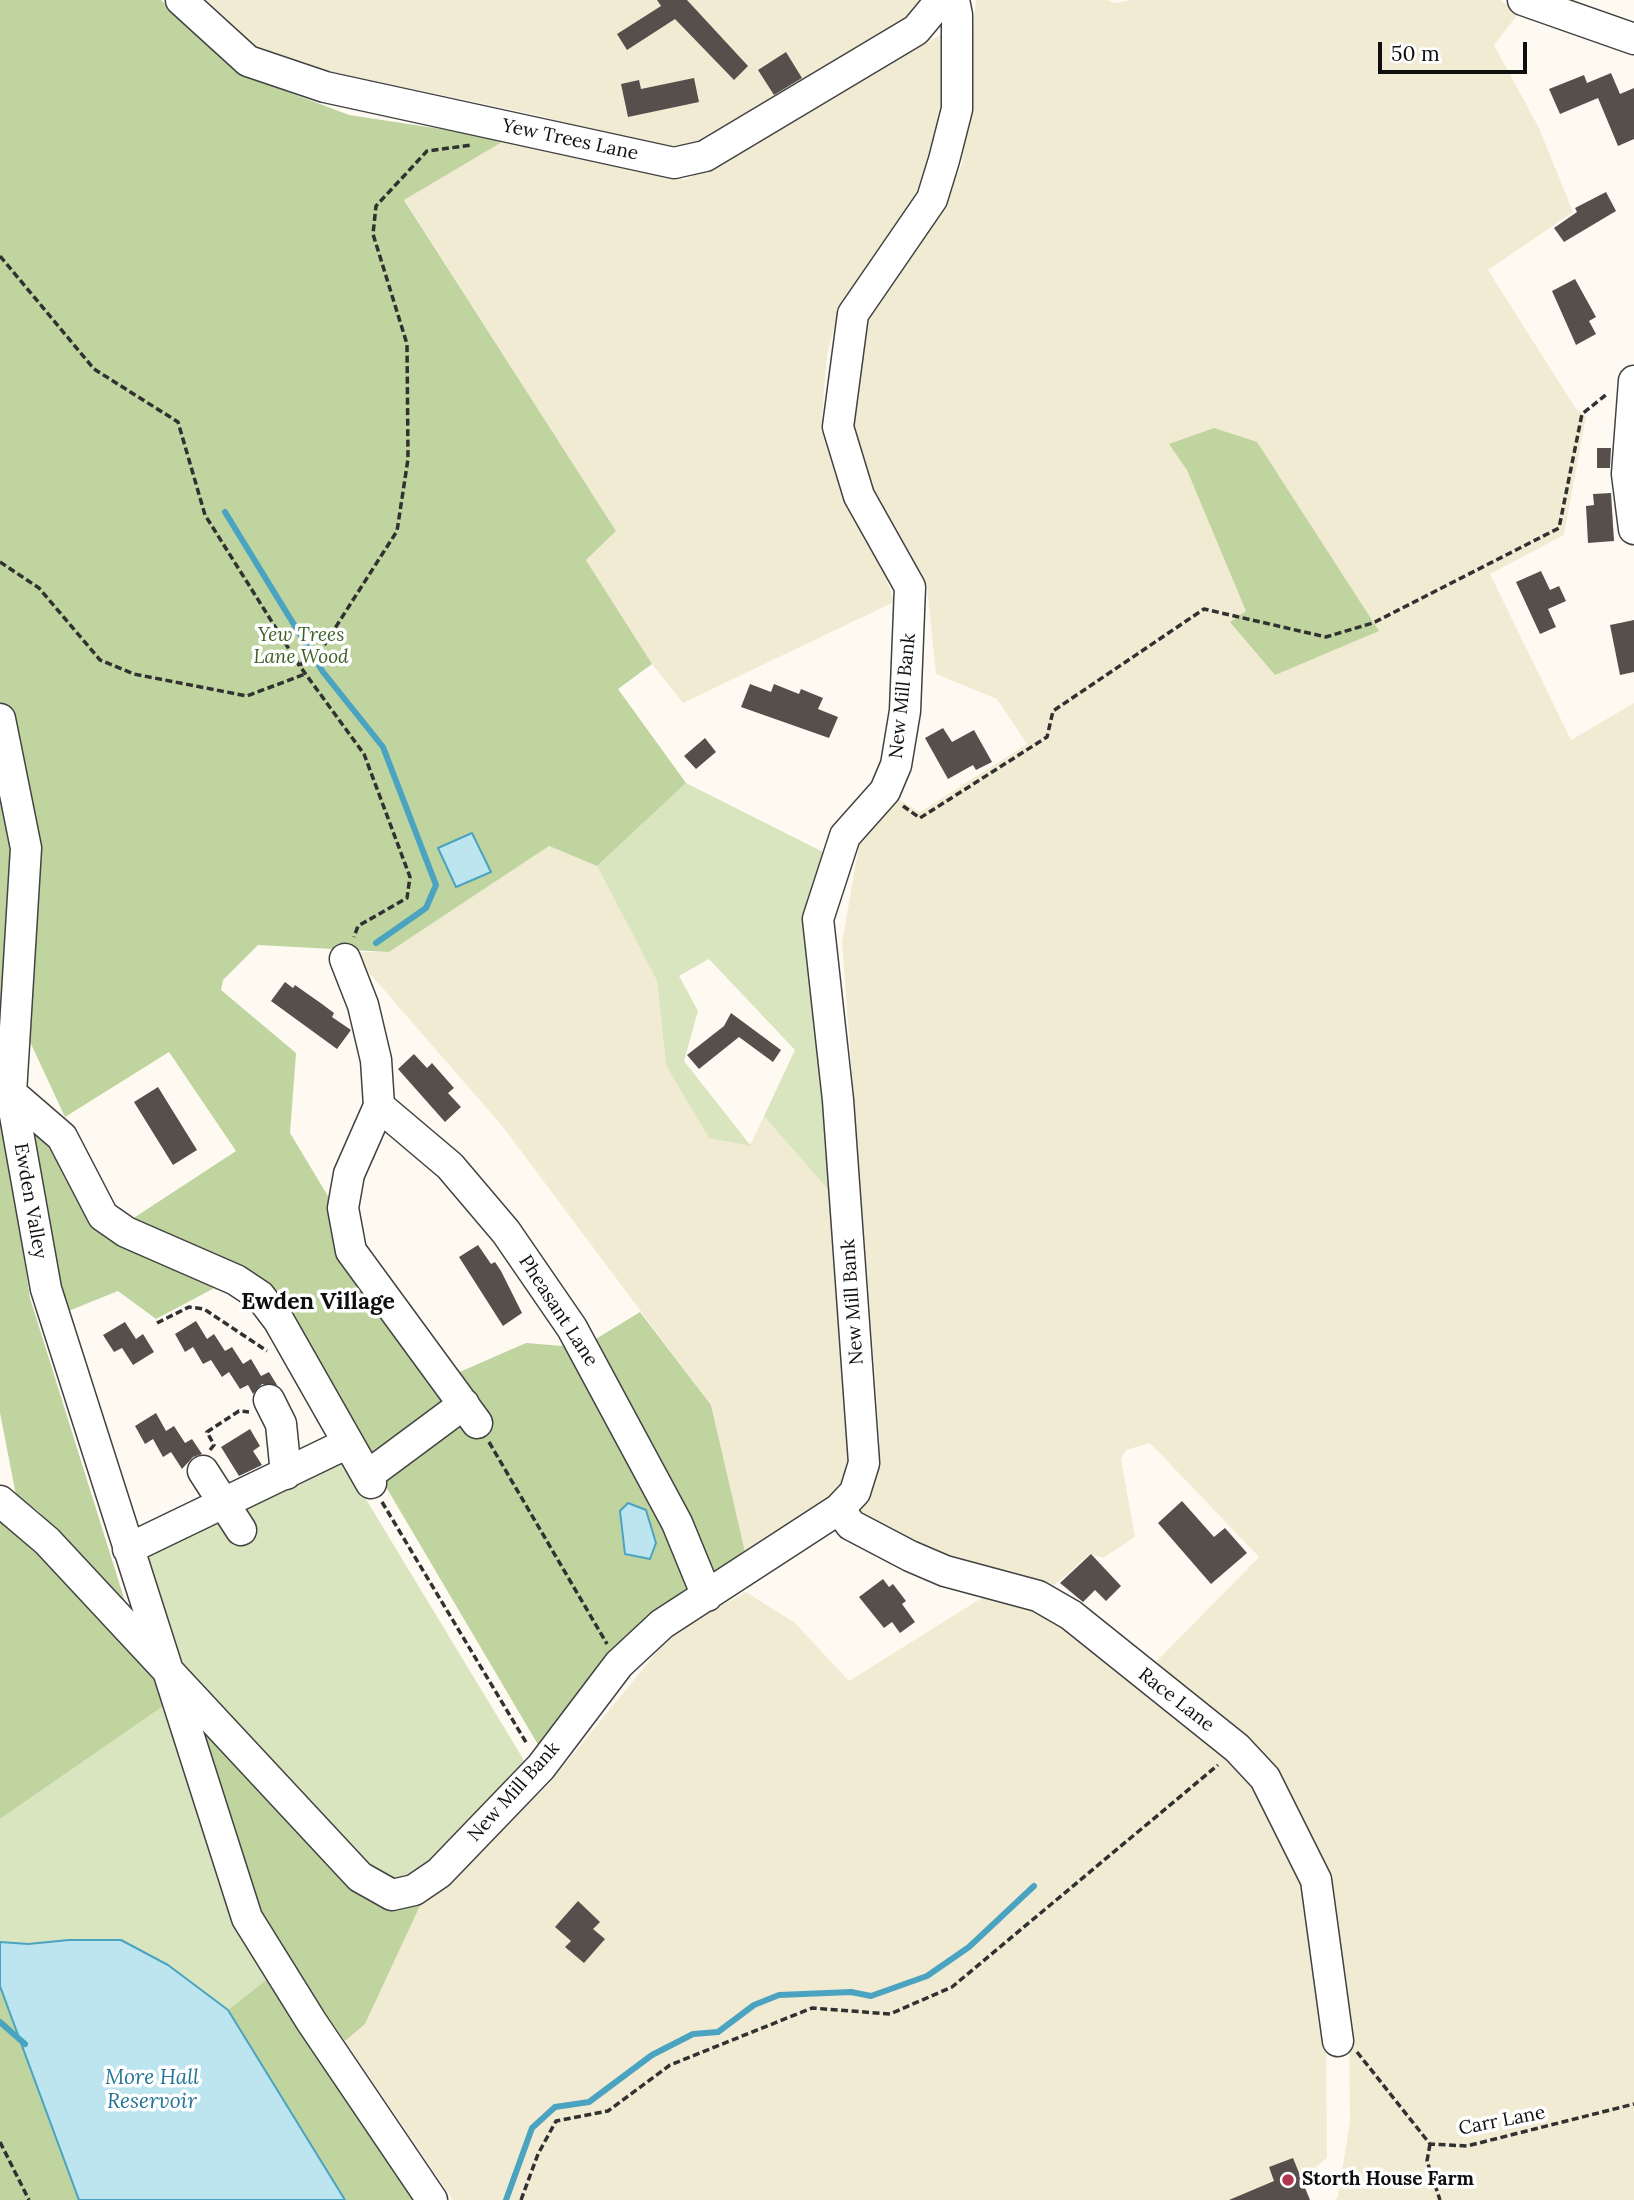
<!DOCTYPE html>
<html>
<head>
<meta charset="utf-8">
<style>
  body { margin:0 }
  #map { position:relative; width:1634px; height:2200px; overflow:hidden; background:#fefaf2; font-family:Lora,serif }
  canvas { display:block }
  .scale { position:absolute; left:1378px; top:42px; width:149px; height:32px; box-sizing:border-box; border:4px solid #0f0f0f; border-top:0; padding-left:9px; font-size:21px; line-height:24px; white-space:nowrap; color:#0f0f0f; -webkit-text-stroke:5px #fff; paint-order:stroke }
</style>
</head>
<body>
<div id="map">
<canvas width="1634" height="2200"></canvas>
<div class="scale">50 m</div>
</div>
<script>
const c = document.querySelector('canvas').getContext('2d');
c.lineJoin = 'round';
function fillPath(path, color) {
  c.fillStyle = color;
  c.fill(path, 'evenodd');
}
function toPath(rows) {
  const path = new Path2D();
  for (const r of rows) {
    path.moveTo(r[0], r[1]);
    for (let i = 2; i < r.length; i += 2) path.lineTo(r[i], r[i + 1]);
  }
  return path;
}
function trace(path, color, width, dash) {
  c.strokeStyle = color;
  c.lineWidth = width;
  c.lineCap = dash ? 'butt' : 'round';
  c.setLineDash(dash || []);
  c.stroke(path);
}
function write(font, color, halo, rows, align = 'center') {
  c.font = font + ' Lora,serif';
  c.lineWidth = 7;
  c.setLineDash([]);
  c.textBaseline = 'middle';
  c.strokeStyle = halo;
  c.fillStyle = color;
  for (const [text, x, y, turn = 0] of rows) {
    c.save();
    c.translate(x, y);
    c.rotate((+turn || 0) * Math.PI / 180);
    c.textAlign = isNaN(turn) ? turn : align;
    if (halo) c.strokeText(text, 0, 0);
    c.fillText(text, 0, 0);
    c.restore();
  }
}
fillPath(toPath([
  [199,0,924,0,910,18,722,136,679,152,644,147,541,116,295,64,244,44],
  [976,0,1108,0,1114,3,1132,0,1500,0,1519,13,1494,45,1539,128,1573,212,1488,270,1576,409,1586,417,1564,535,1490,574,1571,740,1634,703,1634,2200,1335,2200,1338,2197,1350,2121,1349,2026,1270,1763,1229,1720,1152,1666,1259,1557,1150,1443,1126,1450,1121,1459,1135,1537,1103,1558,1090,1554,1051,1588,966,1566,886,1532,860,1511,880,1442,842,943,859,845,898,799,920,812,1027,744,997,699,936,674,927,585,876,495,851,433,864,316,943,204,962,164],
  [944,33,947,109,919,195,838,314,827,354,821,430,843,499,885,574,894,602,683,703,652,664,586,560,616,531,404,199,507,139,590,154,685,180],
  [549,846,597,866,657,981,666,1065,750,1145,764,1116,836,1199,854,1459,836,1496,746,1556,711,1405,503,1127,351,952,389,952],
  [746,1592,795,1623,849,1681,988,1594,1067,1621,1229,1755,1253,1786,1308,1885,1326,2033,1327,2158,1301,2179,1310,2200,453,2200,345,2041,365,2024,425,1895,449,1880,548,1785,673,1632]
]), '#f2ebd4');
fillPath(toPath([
  [686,783,823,852,810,916,836,1199,764,1116,795,1050,709,959,679,976,698,1011,684,1061,751,1146,709,1138,666,1065,657,981,597,866],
  [341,1458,525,1762,429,1865,410,1878,393,1882,370,1868,177,1667,139,1555],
  [162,1707,237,1920,271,1976,228,2010,168,1965,121,1940,28,1944,0,1942,0,1819]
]), '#d9e5bf');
fillPath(toPath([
  [0,0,161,0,241,74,349,115,507,139,404,200,616,531,586,560,652,664,618,689,686,783,597,866,549,846,389,952,258,945,223,980,221,990,296,1053,290,1133,439,1381,526,1343,575,1347,650,1491,688,1587,654,1614,540,1748,287,1319,126,1223,236,1151,169,1052,65,1117,18,1016,0,1059],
  [1214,428,1257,442,1379,631,1275,675,1230,622,1246,611,1187,470,1169,444],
  [0,1100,30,1298,128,1611,38,1511,16,1495,0,1413],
  [20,1110,59,1142,101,1219,222,1284,156,1319,118,1291,61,1314],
  [640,1312,711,1405,746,1556,707,1580,591,1342],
  [0,1520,14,1528,159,1680,162,1707,0,1819],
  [195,1722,352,1887,398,1911,425,1895,365,2024,345,2041,257,1914],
  [271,1976,420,2200,345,2200,228,2010],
  [0,1984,80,2200,0,2200]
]), '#bfd49f');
const water = toPath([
  [472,833,491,872,456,887,438,848,472,833],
  [628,1503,646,1510,656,1543,650,1559,625,1554,620,1511,628,1503],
  [69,1940,121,1940,168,1965,228,2010,345,2200,79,2200,0,1986,0,1942,28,1944,69,1940]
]);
fillPath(water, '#bce5f0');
trace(water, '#4aa3c0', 2);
trace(toPath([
  [225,512,323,672,383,747,436,885,426,908,376,943],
  [0,2022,25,2044],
  [506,2200,532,2128,555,2107,589,2102,652,2055,693,2034,718,2032,754,2005,779,1995,851,1992,871,1996,927,1976,969,1947,1034,1886]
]), '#4aa3c0', 6);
fillPath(toPath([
  [657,0,687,0,748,66,734,80,675,19,627,50,617,34,661,6],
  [786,52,802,78,774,95,758,70],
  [1611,73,1620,94,1634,88,1634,139,1618,146,1598,98,1560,114,1549,89,1584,75,1587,83],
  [694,78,699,102,628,117,621,84,639,80,641,89],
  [1606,192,1616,211,1564,242,1554,228,1577,212,1575,208],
  [1575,279,1596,317,1589,321,1596,334,1576,345,1552,291],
  [1597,448,1611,448,1610,468,1597,468],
  [1611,493,1614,541,1588,543,1586,506,1594,505,1593,494],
  [1541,571,1550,590,1559,586,1566,601,1548,609,1556,627,1540,634,1516,582],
  [1634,620,1634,672,1620,675,1610,625],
  [750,684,771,692,774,684,799,694,801,689,823,698,818,709,838,717,829,738,741,707],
  [943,728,952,742,974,730,992,762,976,770,973,765,948,779,925,738],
  [705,738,716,752,696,769,684,756],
  [285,982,293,988,295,985,322,1004,334,1013,332,1017,351,1030,337,1049,271,1001],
  [731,1013,781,1050,773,1062,739,1037,699,1069,687,1055,724,1026],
  [414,1054,427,1068,432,1063,454,1088,448,1093,461,1107,445,1122,398,1069],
  [158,1087,197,1150,173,1165,134,1102],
  [478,1245,491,1264,495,1262,501,1271,522,1313,503,1326,459,1257],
  [196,1321,207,1339,214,1334,225,1351,232,1347,243,1364,251,1359,261,1376,269,1372,277,1385,262,1384,253,1394,248,1385,240,1389,229,1372,222,1377,211,1360,203,1364,193,1347,185,1352,175,1334],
  [125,1322,136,1339,143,1334,154,1352,133,1365,122,1348,114,1352,103,1335],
  [156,1413,166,1431,174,1426,185,1443,192,1439,202,1454,193,1457,182,1469,171,1452,163,1457,153,1439,145,1444,135,1426],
  [250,1429,260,1446,253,1451,262,1465,239,1476,221,1447],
  [1182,1501,1214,1537,1225,1528,1247,1553,1211,1584,1158,1523],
  [1091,1554,1121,1586,1106,1601,1095,1590,1083,1602,1060,1583],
  [883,1579,889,1587,893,1584,906,1601,902,1604,915,1622,900,1633,892,1622,884,1628,859,1597],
  [578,1901,600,1922,593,1929,605,1939,584,1963,565,1947,571,1941,555,1927],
  [1293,2158,1310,2200,1229,2200,1274,2181,1269,2167]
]), '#574f4c');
const minor = toPath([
  [181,0,248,61,325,87,674,163,705,156,916,30,941,0],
  [1523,0,1634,39],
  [1634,381,1627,474,1634,529],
  [0,719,26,848,11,1093],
  [345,959,363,1005,376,1060,379,1106,349,1174,343,1208,351,1251,477,1423],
  [379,1106,450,1166,506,1232,572,1328,677,1523,707,1596],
  [269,1400,281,1424,286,1474],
  [203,1471,241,1530],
  [367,1476,464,1404],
  [371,1483,279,1321,260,1296,236,1280,126,1232,103,1216,62,1137,11,1093,46,1289,247,1918,311,2021,432,2200],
  [0,1501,47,1541,360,1877,392,1895,414,1890,439,1873,541,1767,619,1664,662,1624,839,1509,855,1492,864,1463,838,1100,818,919,845,836,885,791,896,765,905,711,910,587,859,496,838,427,853,314,932,199,944,160,957,109,957,15,954,0],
  [839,1509,851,1525,910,1556,945,1571,1038,1596,1071,1615,1237,1748,1265,1778,1316,1880,1338,2041],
  [128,1549,348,1443]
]);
trace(minor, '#424242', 33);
trace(toPath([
  [0,256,94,369,178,422,205,515,299,665,364,754,410,877,407,898,358,926,354,937],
  [0,562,39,588,100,660,134,674,247,696,305,674],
  [300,665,323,647,397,531,408,459,407,344,373,234,376,206,427,151,472,145],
  [903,806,920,818,1047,737,1053,711,1204,609,1326,637,1373,623,1559,528,1582,414,1607,394],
  [157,1323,189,1307,204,1309,267,1351],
  [489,1442,607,1644],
  [210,1450,214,1445,207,1432,239,1411,249,1412],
  [382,1502,527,1744],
  [1357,2052,1430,2144,1467,2146,1634,2104],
  [0,2142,29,2200],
  [1430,2144,1427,2161,1440,2200],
  [521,2200,538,2154,556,2121,608,2111,670,2065,812,2008,890,2014,952,1987,1218,1765]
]), '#313131', 3.5, [7, 3.5]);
trace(minor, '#fff', 30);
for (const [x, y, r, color] of [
  [1288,2180,7,"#b1354e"]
]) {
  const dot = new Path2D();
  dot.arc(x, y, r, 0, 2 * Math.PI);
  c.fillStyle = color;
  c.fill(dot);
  trace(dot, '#fff', 2.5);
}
write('19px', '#0f0f0f', '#fff', [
  ["Yew Trees Lane",570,140,12],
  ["New Mill Bank",903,696,-84],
  ["Ewden Valley",30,1201,80],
  ["New Mill Bank",853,1302,-94],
  ["Pheasant Lane",558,1311,57],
  ["Race Lane",1176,1700,38],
  ["New Mill Bank",514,1792,-48],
  ["Carr Lane",1502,2121,-11]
]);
write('italic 19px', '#3b6125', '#fff', [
  ["Yew Trees",301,636],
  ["Lane Wood",301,658]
]);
write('bold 19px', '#0f0f0f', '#fff', [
  ["Storth House Farm",1302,2180]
], 'left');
write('italic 21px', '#247595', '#fff', [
  ["More Hall",152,2078],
  ["Reservoir",152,2102]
]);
write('bold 23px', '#0f0f0f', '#fff', [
  ["Ewden Village",318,1302]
]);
</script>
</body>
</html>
